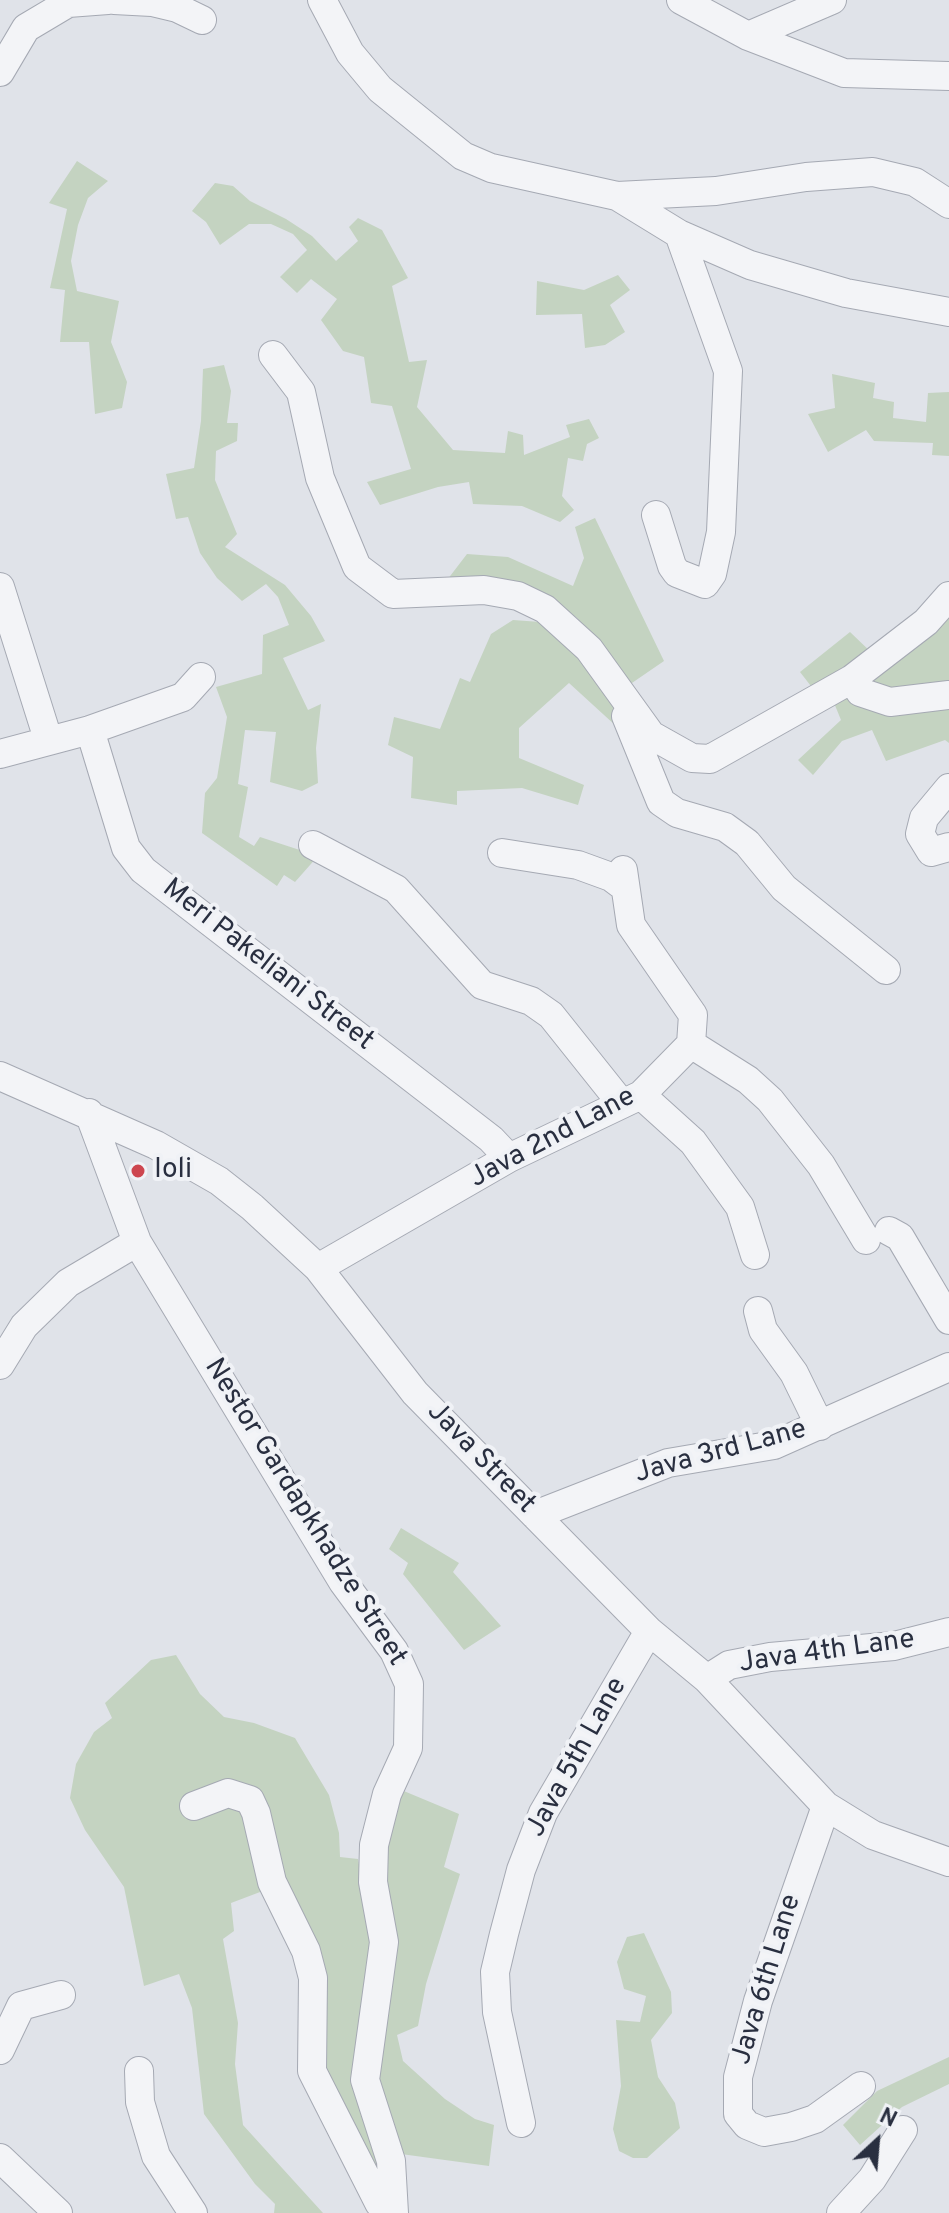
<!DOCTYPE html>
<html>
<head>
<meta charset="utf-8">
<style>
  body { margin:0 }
  #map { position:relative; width:949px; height:2213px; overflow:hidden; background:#e0e3e9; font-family:Overpass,sans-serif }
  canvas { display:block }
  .north { position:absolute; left:837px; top:2101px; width:80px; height:80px; -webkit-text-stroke:6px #f0f2f6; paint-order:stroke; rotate:26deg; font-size:22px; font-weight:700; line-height:32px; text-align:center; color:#292f40 }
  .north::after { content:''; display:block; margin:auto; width:28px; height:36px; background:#292f40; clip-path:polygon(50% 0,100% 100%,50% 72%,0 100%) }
</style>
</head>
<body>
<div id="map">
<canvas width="949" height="2213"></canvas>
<div class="north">N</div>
</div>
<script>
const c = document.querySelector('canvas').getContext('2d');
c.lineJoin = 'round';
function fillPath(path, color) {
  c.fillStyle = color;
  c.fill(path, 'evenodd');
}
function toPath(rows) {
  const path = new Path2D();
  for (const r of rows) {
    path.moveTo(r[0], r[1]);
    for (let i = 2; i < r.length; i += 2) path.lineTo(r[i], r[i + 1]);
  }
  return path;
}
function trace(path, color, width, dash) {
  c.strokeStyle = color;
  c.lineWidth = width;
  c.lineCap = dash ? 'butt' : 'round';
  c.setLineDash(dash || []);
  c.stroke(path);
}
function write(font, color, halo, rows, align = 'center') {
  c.font = font + ' Overpass,sans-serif';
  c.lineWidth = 8;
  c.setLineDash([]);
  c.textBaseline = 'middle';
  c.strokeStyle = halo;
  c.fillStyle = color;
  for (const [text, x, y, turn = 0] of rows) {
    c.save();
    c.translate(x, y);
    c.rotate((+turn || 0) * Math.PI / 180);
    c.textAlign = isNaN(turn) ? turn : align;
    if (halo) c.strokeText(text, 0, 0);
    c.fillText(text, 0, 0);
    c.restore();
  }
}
fillPath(toPath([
  [77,161,108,181,88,198,78,225,71,261,77,291,119,301,111,342,127,382,122,408,95,414,89,342,60,342,65,290,50,288,67,209,49,203],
  [215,183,233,186,250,201,286,219,312,236,336,261,358,241,349,227,358,218,382,230,408,278,392,286,409,362,427,360,417,407,453,450,505,453,508,431,523,435,524,455,570,437,566,425,589,419,599,438,587,444,583,461,568,458,562,496,574,510,560,522,522,506,473,504,469,482,438,487,380,505,367,482,411,469,392,406,371,403,364,357,343,351,321,320,337,299,311,279,297,293,280,277,307,250,293,234,271,224,249,224,220,245,206,222,192,211],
  [618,275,630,290,610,305,625,332,605,345,585,348,582,314,536,315,537,281,584,290],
  [224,365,231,391,227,423,238,423,237,441,216,451,215,480,237,534,225,547,285,585,311,616,325,641,283,658,308,710,321,704,316,748,318,783,302,791,270,782,276,732,245,730,238,784,248,787,239,837,254,846,260,837,318,856,295,882,284,875,277,886,202,833,205,793,217,778,227,717,216,687,262,674,263,635,289,625,278,597,266,584,242,601,217,578,200,553,188,517,176,519,166,474,194,468,201,421,203,369],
  [832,374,875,383,873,398,894,402,893,418,926,422,928,393,949,392,949,456,932,455,933,443,874,441,866,430,828,452,808,414,835,408],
  [595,518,664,661,629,685,577,618,549,599,444,584,467,554,508,557,573,586,584,558,575,527],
  [949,602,949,692,876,693,869,673],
  [513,620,554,623,613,697,627,736,569,683,519,728,519,758,584,785,578,805,522,788,457,791,457,805,411,798,413,757,388,745,394,717,440,729,460,678,470,682,491,634],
  [850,632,874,655,814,690,800,672],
  [832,698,949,701,949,743,945,740,886,761,872,730,842,741,813,775,798,760,841,720],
  [401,1528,459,1563,453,1572,501,1626,464,1650,403,1574,408,1563,389,1549],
  [176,1655,200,1694,224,1717,254,1723,295,1738,329,1795,339,1833,340,1857,358,1859,370,1925,368,1978,383,2189,322,2069,321,2028,268,1889,231,1903,234,1931,223,1939,238,2023,235,2064,243,2125,323,2213,274,2213,275,2204,255,2184,204,2114,192,2008,179,1974,144,1986,124,1887,85,1830,70,1798,76,1764,94,1732,112,1718,105,1703,151,1660],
  [399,1789,459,1814,444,1867,460,1874,426,1984,418,2026,397,2035,403,2061,445,2099,475,2119,494,2125,489,2166,401,2154,372,2074,380,1863],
  [644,1933,671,1992,672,2013,651,2040,658,2077,675,2103,680,2128,647,2158,633,2158,619,2151,613,2129,621,2086,616,2020,640,2022,646,1996,624,1989,617,1962,627,1937],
  [949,2057,949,2084,902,2107,860,2145,843,2125,877,2091]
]), '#c4d3c1');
const minor = toPath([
  [114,0,152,2,177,8,202,20],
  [322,0,350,53,380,89,463,156,491,168,617,196,716,191,806,177,873,172,915,182,949,204],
  [681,0,748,36,844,73,949,76],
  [748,36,832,0],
  [0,72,26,28,68,3,108,0],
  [617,196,679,234,750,265,846,293,949,312],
  [273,355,301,392,320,478,357,567,393,594,484,590,518,596,545,609,589,649,651,735,692,758,710,759,852,679,926,622,949,596],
  [656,515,672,566,677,573,705,584,712,574,721,532,728,371,679,234],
  [0,587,48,739],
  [852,679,860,692,890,702,949,695],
  [626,716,661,802,677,813,725,827,747,843,784,888,886,970],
  [90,730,126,848,143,870,491,1139,509,1158],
  [0,754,90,730,183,697,201,677],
  [949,788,924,818,920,834,931,852,949,847],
  [313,845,396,889,482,985,531,1001,551,1015,622,1104],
  [502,853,578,865,611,877,623,886],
  [691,1044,748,1080,770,1100,821,1165,866,1240],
  [0,1076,156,1145,219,1181,252,1207,318,1268,415,1393,649,1631,707,1679,826,1806,873,1835,949,1862],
  [641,1095,693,1142,740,1207,755,1255],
  [89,1113,137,1242,343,1582,394,1651,409,1684,408,1748,387,1794,374,1845,373,1882,384,1942,365,2080,391,2161,394,2213],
  [889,1231,900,1237,949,1320],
  [318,1268,509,1158,641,1095,691,1044,693,1015,631,925,623,870],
  [758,1311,763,1330,794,1373,820,1426],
  [0,1365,24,1326,68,1283,137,1242],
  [535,1515,668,1463,774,1445,949,1367],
  [707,1679,729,1665,770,1657,894,1646,949,1632],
  [194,1806,228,1793,250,1800,256,1813,272,1882,306,1951,313,1978,312,2071,379,2203,389,2213],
  [826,1806,758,2001,738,2077,738,2114,747,2125,764,2132,791,2127,815,2119,861,2086],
  [0,2050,21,2006,61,1995],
  [139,2071,140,2102,156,2156,193,2213],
  [521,2123,497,2012,495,1972,504,1934,521,1870,543,1813,649,1631],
  [0,2158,58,2213],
  [841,2213,872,2179,903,2130]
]);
trace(minor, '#a5a9b3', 30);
trace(minor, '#f3f4f7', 28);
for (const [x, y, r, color] of [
  [138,1171,8,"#cd464f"]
]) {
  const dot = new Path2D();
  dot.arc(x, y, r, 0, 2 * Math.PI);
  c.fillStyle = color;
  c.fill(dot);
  trace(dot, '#f0f2f6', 3);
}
write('28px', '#292f40', '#f0f2f6', [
  ["Meri Pakeliani Street",267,966,38],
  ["Java 2nd Lane",553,1139,-28],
  ["Java 3rd Lane",721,1453,-15],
  ["Java Street",480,1459,46],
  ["Nestor Gardapkhadze Street",304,1513,58],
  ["Java 4th Lane",827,1653,-8],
  ["Java 5th Lane",578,1758,-61],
  ["Java 6th Lane",768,1980,-73]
]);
write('28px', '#292f40', '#f0f2f6', [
  ["Ioli",154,1171]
], 'left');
</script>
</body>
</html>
